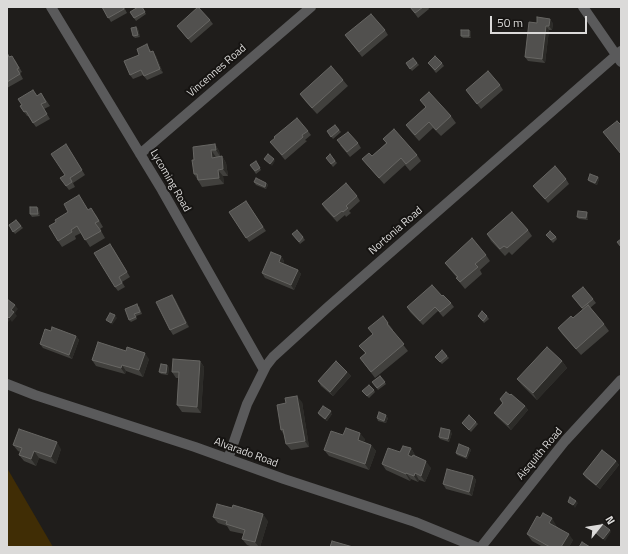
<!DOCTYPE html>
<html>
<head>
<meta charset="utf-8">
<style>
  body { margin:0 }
  #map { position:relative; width:628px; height:554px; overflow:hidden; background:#1f1d1b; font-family:"Titillium Web",sans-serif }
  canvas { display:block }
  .frame { position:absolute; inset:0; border:8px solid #dbdad9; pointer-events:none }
  .north { position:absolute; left:580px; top:506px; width:40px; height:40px; -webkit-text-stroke:3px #161412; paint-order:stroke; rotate:60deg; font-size:11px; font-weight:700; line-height:16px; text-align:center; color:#dbdad9 }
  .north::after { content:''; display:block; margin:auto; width:14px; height:18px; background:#dbdad9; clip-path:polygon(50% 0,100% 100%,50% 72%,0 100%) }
  .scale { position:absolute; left:490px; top:16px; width:97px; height:18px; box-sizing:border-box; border:2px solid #dbdad9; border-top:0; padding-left:5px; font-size:12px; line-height:14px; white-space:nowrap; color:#dbdad9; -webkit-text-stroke:3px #161412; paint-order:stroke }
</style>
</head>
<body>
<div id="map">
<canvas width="628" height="554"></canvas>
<div class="frame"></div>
<div class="north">N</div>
<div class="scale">50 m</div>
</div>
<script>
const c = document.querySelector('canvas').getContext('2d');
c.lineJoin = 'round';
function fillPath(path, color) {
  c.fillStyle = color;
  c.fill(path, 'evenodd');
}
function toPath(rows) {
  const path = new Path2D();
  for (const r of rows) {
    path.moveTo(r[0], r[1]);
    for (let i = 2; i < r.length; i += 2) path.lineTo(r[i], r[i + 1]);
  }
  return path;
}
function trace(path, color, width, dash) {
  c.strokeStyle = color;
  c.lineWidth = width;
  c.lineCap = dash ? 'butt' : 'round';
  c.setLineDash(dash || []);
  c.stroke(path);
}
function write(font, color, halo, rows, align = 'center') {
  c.font = font + ' "Titillium Web",sans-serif';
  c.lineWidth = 4;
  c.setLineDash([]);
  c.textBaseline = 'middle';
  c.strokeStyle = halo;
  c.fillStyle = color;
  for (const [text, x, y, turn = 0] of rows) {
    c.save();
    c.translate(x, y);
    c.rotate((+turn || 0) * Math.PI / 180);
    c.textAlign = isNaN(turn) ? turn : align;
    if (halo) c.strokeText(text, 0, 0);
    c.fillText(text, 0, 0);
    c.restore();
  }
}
fillPath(toPath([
  [7,468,53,547,7,547]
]), '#402d05');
trace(toPath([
  [51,7,162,190,264,370],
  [583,7,621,62],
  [140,154,311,7],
  [7,384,35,395,195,447,284,479,415,522,476,547],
  [228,459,247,404,266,366,273,357,328,307,621,51],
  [481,547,565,441,621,380]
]), '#5a5a5b', 10);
fillPath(toPath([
  [102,7,124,7,127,13,111,22],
  [142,7,146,14,136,21,130,12],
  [410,7,428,7,429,9,418,18],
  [210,20,213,24,191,43,177,26],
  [537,23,553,23,552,30,549,30,545,63,528,61,525,57],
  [136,27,138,29,140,37,135,38,133,36],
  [385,30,388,35,362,57,345,35],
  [469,30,471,32,471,38,463,38,461,36],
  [150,49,151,52,156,56,163,73,147,80,143,75,133,79,130,75,139,55],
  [7,52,10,57,15,60,22,72,20,73,23,79,7,88],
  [413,58,419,65,412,71,406,63],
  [428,63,442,63,444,66,436,73],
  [343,80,348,86,317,114,305,101,300,94],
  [500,85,503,90,481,109,466,90],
  [41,93,50,106,44,109,50,119,36,127,28,116,27,116,20,106],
  [420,100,451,116,456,123,441,136,433,128,419,141,411,132,406,125,426,107],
  [335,125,341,132,333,139,327,131],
  [308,131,311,135,305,140,307,141,285,160,270,142],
  [383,139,417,155,421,161,410,171,405,165,384,184,367,165,362,159,372,156,386,143],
  [358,143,361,148,350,157,340,145],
  [215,144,219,151,220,156,216,157,222,156,226,163,228,176,223,176,224,184,202,187,194,174,194,160],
  [69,149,85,175,73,183,75,187,69,190,60,178,65,175],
  [330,154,337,163,333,167,326,158],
  [256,161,261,170,256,174,250,165],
  [598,177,599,179,597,185,590,182,588,180],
  [566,179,569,184,548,203,536,190,533,186],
  [254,182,266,183,268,185,266,189,256,185],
  [357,196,360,201,349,211,351,213,346,217,345,215,337,222,325,209,322,204],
  [246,201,266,231,249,242,229,212],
  [83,202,88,210,96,215,103,227,100,229,105,238,90,247,81,233,75,236,76,239,62,247,58,241,56,222],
  [37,207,39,209,40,216,32,217,30,214],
  [587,212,588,214,588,220,579,219,577,217],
  [16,220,23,228,15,234,9,225],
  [528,230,532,236,512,255,509,252,505,256,491,241,487,234],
  [292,234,303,237,305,240,300,244],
  [546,235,556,237,557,239,553,243],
  [113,248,130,277,122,282,125,287,118,291,115,287],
  [486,255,490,261,480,270,482,274,465,289,456,278,457,278,445,263],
  [281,256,284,261,283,263,298,270,301,274,294,290,265,278,262,273],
  [172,295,175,299,189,327,173,335,170,330],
  [442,296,451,303,454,307,443,317,438,311,423,325,410,312,407,307],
  [572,296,593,299,596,303,590,308,604,324,609,331,581,355,562,334,558,328,573,318,583,310],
  [139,306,142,314,136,316,137,319,131,322,129,320],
  [478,316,487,316,489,319,484,323],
  [388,323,393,330,392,330,408,351,375,378,360,358,365,353,359,346,373,334,368,328],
  [51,331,76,336,79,340,72,359,43,348,40,344],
  [447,356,449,358,442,364,435,357],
  [149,359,143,377,126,371,125,374,96,366,92,360],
  [200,361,204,367,201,413,182,412,177,405,179,378,176,378,172,372],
  [562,361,567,368,537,400,522,385,517,379],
  [169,367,168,375,161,374,159,372],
  [347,372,351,376,333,396,321,386,318,381],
  [380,376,386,384,378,390,372,382],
  [374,390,375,392,369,398,362,391],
  [500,399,525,406,528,410,511,430,497,417,494,413,502,403],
  [302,402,309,447,291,450,286,444,284,435,281,430],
  [318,413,332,414,327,421,319,415],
  [377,418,388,418,386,423,378,421],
  [476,422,478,424,471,432,462,423],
  [452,433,449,442,440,439,439,437],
  [343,435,365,439,364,442,371,445,376,451,369,470,329,456,324,450],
  [13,445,61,449,56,464,39,458,36,466,24,461,19,455,20,452,18,451],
  [411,448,415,455,415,456,431,468,425,482,419,480,418,482,411,479,410,481,386,470,382,464,400,452],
  [469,448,471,450,467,459,457,455,456,453],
  [616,461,619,465,600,489,586,478,583,474],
  [473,476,476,480,472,496,446,489,443,484],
  [213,517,268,521,260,547,253,547,247,545,242,539,244,534,230,531,227,526,218,523],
  [556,525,556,526,573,540,569,547,543,547,532,541,527,534]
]), '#41403d');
fillPath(toPath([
  [550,19,553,23,552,30,549,26],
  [546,26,549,30,545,63,542,59],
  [136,27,138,29,140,37,138,35],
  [469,30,471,32,471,38,469,36],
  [153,51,156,56,163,73,160,69],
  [215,144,219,151,220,156,216,150],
  [211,150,216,157,217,164,212,158],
  [222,156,226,163,228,176,223,169],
  [274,159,275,161,272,166,270,164],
  [218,170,223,176,224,184,219,178],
  [598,177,599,179,597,185,595,183],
  [266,183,268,185,266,189,265,187],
  [37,207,39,209,40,216,38,214],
  [587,212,588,214,588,220,586,218],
  [281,256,284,261,282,266,279,262],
  [298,270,301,274,294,290,291,285],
  [172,295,175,299,189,327,186,323],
  [15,305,18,309,15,313,17,316,12,322,9,318,11,310],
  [115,315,117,318,112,325,111,323],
  [7,316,10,320,7,323],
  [76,336,79,340,72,359,69,355],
  [145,353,149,359,143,377,139,370],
  [200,361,204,367,201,413,197,407],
  [562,361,567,368,537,400,533,393],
  [122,365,126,371,125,374,121,368],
  [167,365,169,367,168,375,166,373],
  [347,372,351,376,333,396,330,392],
  [297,396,302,402,309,447,305,441],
  [525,406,528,410,511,430,508,425],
  [331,411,332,414,327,421,325,419],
  [386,415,388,418,386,423,384,421],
  [450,430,452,433,449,442,448,439],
  [360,433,365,439,362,447,358,440],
  [57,442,61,449,56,464,51,457],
  [371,445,376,451,369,470,365,464],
  [411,448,415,455,413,462,408,455],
  [469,448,471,450,467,459,466,457],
  [34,451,39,458,36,466,31,459],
  [426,461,431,468,425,482,421,476],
  [616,461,619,465,600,489,596,485],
  [406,473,411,479,410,481,406,474],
  [415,473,419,480,418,482,414,476],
  [473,476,476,480,472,496,469,492],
  [576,501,578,503,575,508,573,505],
  [263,514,268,521,260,547,259,547,255,542],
  [552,518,556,525,554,529,549,523],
  [610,530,611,532,605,541,603,539],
  [569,534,573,540,569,547,561,547]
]), '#2c2b28');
const building = toPath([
  [102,7,123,7,124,9,108,18,102,7],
  [138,7,142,7,145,12,134,18,130,12,138,7],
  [198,7,210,20,188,39,177,26,198,7],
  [410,7,423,7,415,13,410,7],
  [371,14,385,30,359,52,345,35,371,14],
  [537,17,550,19,549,26,546,26,542,59,525,57,529,22,537,23,537,17],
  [136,27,138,35,133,36,131,28,136,27],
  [461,30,469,30,469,36,461,36,461,30],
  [147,44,150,52,153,51,160,69,144,76,141,70,130,75,124,61,139,55,137,49,147,44],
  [7,53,9,57,12,56,19,68,17,69,20,74,7,82,7,53],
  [435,56,442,63,435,70,428,63,435,56],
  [413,58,417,63,410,69,406,63,413,58],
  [331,66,343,80,312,108,300,94,331,66],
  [488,71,500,85,477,104,466,90,488,71],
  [33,90,37,96,41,93,46,102,41,104,47,114,33,123,26,111,24,112,20,106,22,105,18,99,33,90],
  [429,92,451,116,436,130,429,122,415,135,406,125,426,107,420,100,429,92],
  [297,118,308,131,302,135,303,137,282,155,270,142,275,138,274,137,297,118],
  [617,121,621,125,621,154,603,132,617,121],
  [335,125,339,130,331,137,327,131,335,125],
  [394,129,417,155,406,164,401,158,379,178,362,159,369,153,372,156,387,143,383,139,394,129],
  [348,132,358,143,347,152,337,140,348,132],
  [66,144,82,170,70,178,72,182,66,186,60,178,65,175,51,154,66,144],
  [215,144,216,150,211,150,212,158,222,156,223,169,218,170,219,178,198,180,197,174,194,174,192,160,194,160,193,147,215,144],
  [268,154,274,159,270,164,264,159,268,154],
  [330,154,335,161,331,164,326,158,330,154],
  [256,161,260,168,255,171,250,165,256,161],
  [555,166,566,179,545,199,533,186,555,166],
  [590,174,598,177,595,183,588,180,590,174],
  [256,178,266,183,265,187,254,182,256,178],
  [346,183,357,196,346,206,348,208,343,212,342,211,334,217,322,204,346,183],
  [79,195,88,210,91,208,99,221,95,223,101,231,85,240,77,226,71,230,72,232,58,241,49,226,56,222,55,220,68,212,64,204,79,195],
  [246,201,263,227,246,238,229,212,246,201],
  [30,207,37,207,38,214,30,214,30,207],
  [578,211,587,212,586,218,577,217,578,211],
  [512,212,528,230,507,248,504,246,500,249,487,234,512,212],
  [16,220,21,226,13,232,9,225,16,220],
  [297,230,303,237,299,242,292,234,297,230],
  [550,231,556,237,551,240,546,235,550,231],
  [472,238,486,255,475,264,478,267,460,282,456,278,458,277,445,263,472,238],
  [621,239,621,247,617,242,621,239],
  [110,244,127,272,119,277,122,283,115,287,94,253,110,244],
  [271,252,281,256,279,262,298,270,291,285,262,273,271,252],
  [432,285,442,296,443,295,451,303,440,312,435,307,420,321,407,307,432,285],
  [583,287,593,299,582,308,572,296,583,287],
  [172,295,186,323,170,330,156,302,172,295],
  [7,299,15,305,11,310,14,312,9,318,7,316,7,299],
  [137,304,140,312,134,314,136,317,129,320,125,309,137,304],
  [588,305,604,324,576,349,558,328,571,316,573,318,588,305],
  [482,311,487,316,483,321,478,316,482,311],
  [110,313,115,315,111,323,106,320,110,313],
  [383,316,388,323,387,324,404,344,371,372,360,358,366,353,359,346,373,334,368,328,383,316],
  [52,327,76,336,69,355,40,344,45,329,51,331,52,327],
  [98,342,126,351,127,347,145,353,139,370,122,365,121,368,92,360,98,342],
  [547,347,562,361,533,393,517,379,547,347],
  [442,350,447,356,440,362,435,357,442,350],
  [173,359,200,361,197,407,177,405,179,372,172,372,173,359],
  [336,361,347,372,330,392,318,381,336,361],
  [161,364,167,365,166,373,159,372,161,364],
  [380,376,385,382,377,388,372,382,380,376],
  [369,385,374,390,367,396,362,391,369,385],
  [506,392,510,395,511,394,525,406,508,425,494,413,503,403,500,399,506,392],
  [297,396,305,441,286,444,283,429,281,430,277,405,286,403,285,398,297,396],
  [323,406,331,411,325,419,318,413,323,406],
  [379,412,386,415,384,421,377,418,379,412],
  [469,415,476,422,469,430,462,423,469,415],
  [346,428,360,433,358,440,371,445,365,464,324,450,331,431,343,435,346,428],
  [441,428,450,430,448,439,439,437,441,428],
  [19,429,57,442,51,457,34,451,31,459,19,455,22,448,13,445,19,429],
  [459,444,469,448,466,457,456,453,459,444],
  [403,446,411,448,408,455,412,457,413,455,426,461,421,476,415,473,414,476,406,473,406,474,382,464,388,448,400,452,403,446],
  [602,450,616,461,596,485,583,474,602,450],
  [447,469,473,476,469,492,443,484,447,469],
  [570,497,576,501,573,505,568,502,570,497],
  [217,504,232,508,233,505,263,514,255,542,242,539,245,530,226,524,227,521,213,517,217,504],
  [543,513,552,518,549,523,569,534,561,547,550,547,527,534,537,516,540,518,543,513],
  [602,524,610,530,603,539,596,533,602,524],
  [332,541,353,547,330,547,332,541],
  [582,542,590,547,579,547,582,542]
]);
fillPath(building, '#51504e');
trace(building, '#676663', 1);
write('11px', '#dbdad9', '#161412', [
  ["Vincennes Road",217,71,-41],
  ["Lycoming Road",170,181,60],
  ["Nortonia Road",396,231,-41],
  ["Alvarado Road",246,453,20],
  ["Aisquith Road",540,454,-50]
]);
</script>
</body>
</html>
